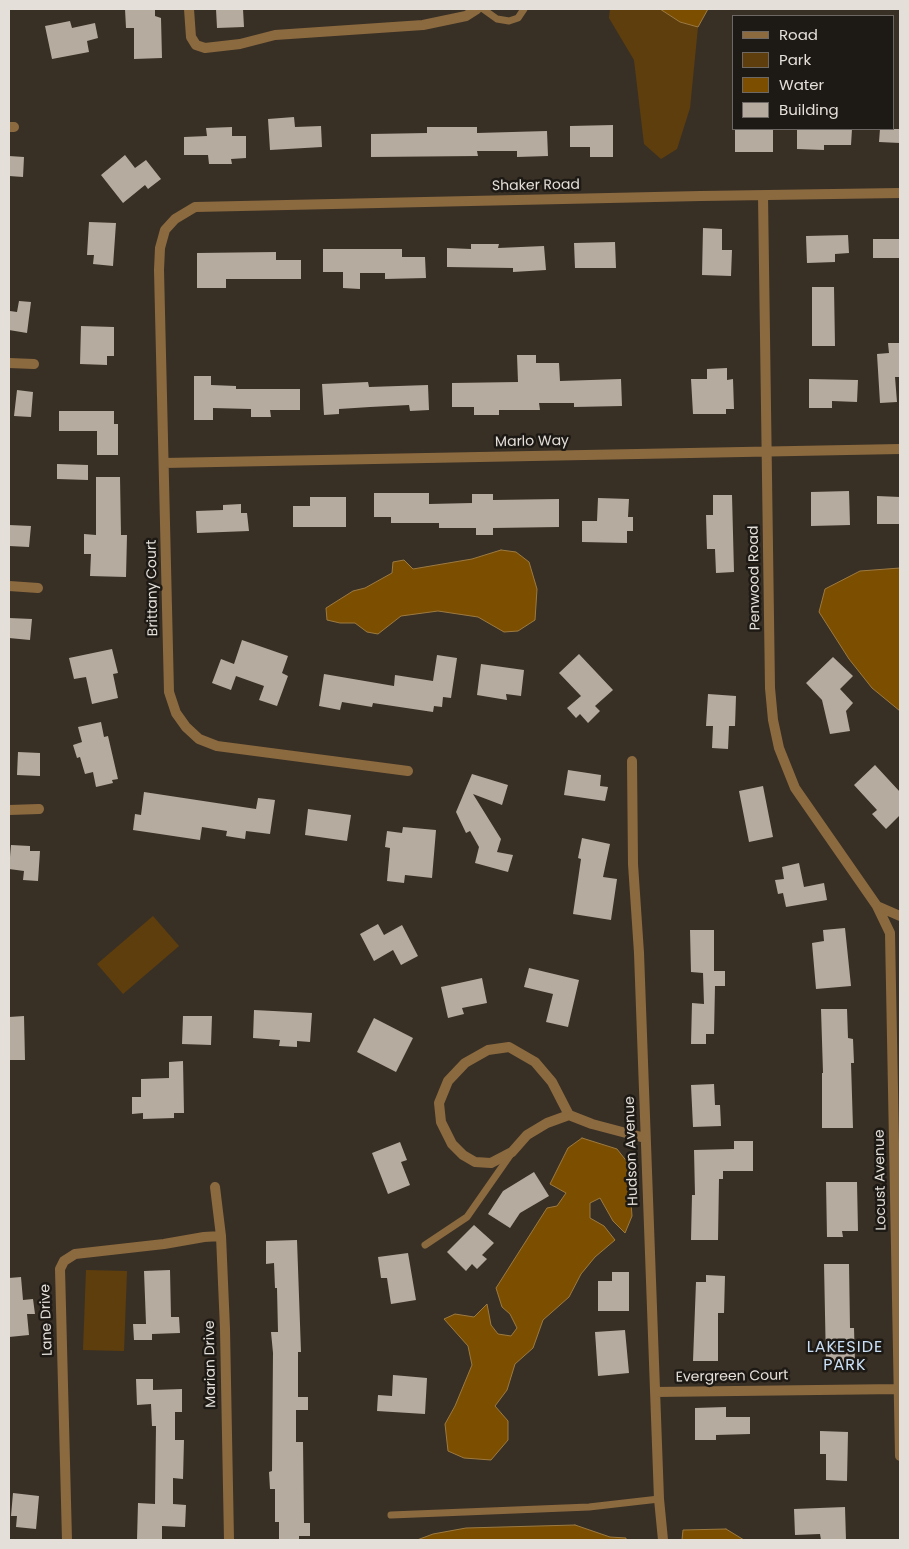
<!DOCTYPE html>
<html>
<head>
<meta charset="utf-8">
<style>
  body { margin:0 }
  #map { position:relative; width:909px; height:1549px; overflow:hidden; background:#393025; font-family:Poppins,sans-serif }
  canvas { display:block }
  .frame { position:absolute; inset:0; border:10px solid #e5dfd9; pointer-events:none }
  .legend { position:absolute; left:732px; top:15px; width:162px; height:115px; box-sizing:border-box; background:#1d1914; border:1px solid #6d6863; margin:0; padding:6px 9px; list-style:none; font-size:15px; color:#e5dfd9 }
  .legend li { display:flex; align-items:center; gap:10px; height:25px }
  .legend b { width:25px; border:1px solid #6d6863 }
</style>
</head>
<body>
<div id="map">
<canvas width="909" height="1549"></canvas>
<div class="frame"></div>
<ul class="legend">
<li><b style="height:6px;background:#8c6a40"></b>Road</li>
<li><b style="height:14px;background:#5f3e0d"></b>Park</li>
<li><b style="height:14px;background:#7c4e00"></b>Water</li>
<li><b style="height:14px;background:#b6ab9f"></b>Building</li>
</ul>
</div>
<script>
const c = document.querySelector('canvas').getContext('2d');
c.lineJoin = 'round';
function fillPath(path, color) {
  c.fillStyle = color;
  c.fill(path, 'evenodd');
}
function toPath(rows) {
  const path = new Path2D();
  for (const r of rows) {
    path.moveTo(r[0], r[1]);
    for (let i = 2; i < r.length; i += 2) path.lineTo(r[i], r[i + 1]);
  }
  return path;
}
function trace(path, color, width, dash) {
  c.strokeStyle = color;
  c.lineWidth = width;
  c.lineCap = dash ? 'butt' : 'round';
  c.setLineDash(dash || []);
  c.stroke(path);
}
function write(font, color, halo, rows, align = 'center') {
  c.font = font + ' Poppins,sans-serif';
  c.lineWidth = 5;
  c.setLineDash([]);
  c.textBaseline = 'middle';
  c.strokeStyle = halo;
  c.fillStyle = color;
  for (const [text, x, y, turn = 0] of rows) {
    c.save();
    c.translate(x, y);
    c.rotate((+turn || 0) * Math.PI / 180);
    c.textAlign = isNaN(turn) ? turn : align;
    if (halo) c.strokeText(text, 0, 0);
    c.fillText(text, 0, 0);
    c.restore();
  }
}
fillPath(toPath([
  [610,9,660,9,680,22,698,27,690,108,677,149,661,159,644,144,634,60,609,18],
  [153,916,179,946,123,994,97,964],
  [86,1270,127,1271,124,1351,83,1350]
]), '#5f3e0d');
const water = toPath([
  [660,9,708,9,698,27,680,22,660,9],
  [501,550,516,552,529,562,537,589,535,620,518,631,504,632,478,617,438,611,401,616,378,634,367,632,355,623,340,623,327,620,326,608,353,591,365,588,392,573,393,562,404,560,413,569,472,559,501,550],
  [900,568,900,711,872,688,849,659,819,612,825,589,860,571,900,568],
  [582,1138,617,1149,628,1163,632,1216,625,1233,613,1221,600,1198,590,1203,590,1218,604,1226,615,1240,595,1257,581,1274,569,1297,543,1320,533,1348,515,1364,507,1390,495,1406,508,1421,508,1440,491,1460,464,1458,448,1451,445,1424,455,1406,472,1365,468,1346,444,1319,455,1314,474,1317,487,1304,491,1325,498,1334,511,1336,517,1328,510,1314,502,1307,496,1288,547,1208,557,1206,566,1193,550,1184,568,1148,582,1138],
  [575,1525,610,1537,626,1538,626,1540,417,1540,433,1534,466,1528,575,1525],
  [726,1529,744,1540,682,1540,683,1530,726,1529]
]);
fillPath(water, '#7c4e00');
trace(water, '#9c7a41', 1);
fillPath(toPath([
  [125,9,155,9,155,16,161,18,162,58,134,59,134,28,126,28],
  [216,9,243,9,244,27,217,28],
  [70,21,72,28,95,23,98,38,87,41,89,52,52,59,45,26],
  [294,117,295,127,321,126,322,147,270,150,268,119],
  [613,125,613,157,590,157,590,147,570,147,570,126],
  [232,127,232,136,246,136,246,158,231,159,232,164,209,164,208,155,184,155,184,137,207,136,206,128],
  [427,127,477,127,477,133,547,131,548,156,517,157,517,151,477,151,478,156,371,157,371,134,427,133],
  [735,129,773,129,773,152,735,152],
  [797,129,852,129,851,145,824,145,824,150,797,149],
  [880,129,900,129,900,143,879,142],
  [125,155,135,168,146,160,161,179,148,189,145,185,123,203,101,175],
  [9,156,24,157,23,177,9,176],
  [89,222,116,223,113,266,93,264,94,255,87,255],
  [703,228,722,229,722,250,732,250,731,276,702,275],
  [848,235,849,253,835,254,835,262,807,263,806,236],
  [873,239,900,239,900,258,873,258],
  [615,242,616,268,575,268,574,243],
  [471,244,499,244,498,248,544,246,546,270,513,272,513,268,447,267,447,248,471,249],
  [323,249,402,249,402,257,425,257,426,278,385,279,385,273,360,273,360,289,343,288,343,272,323,272],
  [276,252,276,260,301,260,301,279,226,279,226,288,197,288,197,253],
  [812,287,834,287,835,346,812,346],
  [19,301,31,302,27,333,9,330,10,311,17,312],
  [81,326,114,327,114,356,107,356,107,365,80,364],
  [888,343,900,343,900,377,895,377,897,402,880,403,877,354,889,353],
  [517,355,536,355,536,363,559,363,560,381,621,379,622,406,574,407,574,403,539,403,540,410,499,410,499,415,474,415,474,407,452,407,452,383,518,382],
  [727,368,727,380,733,379,734,409,726,409,726,414,693,414,691,379,707,379,707,369],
  [194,376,211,376,211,385,236,386,236,389,300,389,300,410,270,410,271,417,251,417,251,409,213,408,213,420,194,420],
  [809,379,858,380,857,402,832,401,832,408,809,408],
  [368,382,369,387,428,385,429,410,410,411,409,405,370,407,339,409,339,414,324,415,322,384],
  [17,390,33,392,31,417,14,416],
  [59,411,114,411,114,424,118,424,118,455,97,455,97,431,59,431],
  [57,464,88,465,88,480,57,479],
  [96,477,120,477,121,535,127,535,126,577,90,576,91,554,84,554,84,534,96,535],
  [849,491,850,525,811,526,811,492],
  [374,493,429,493,429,504,472,503,472,494,493,494,493,500,559,499,559,527,493,528,493,535,476,535,476,528,439,528,439,523,391,523,391,517,374,517],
  [713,495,732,495,734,572,716,573,715,549,707,549,706,515,713,515],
  [877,496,900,497,900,524,877,524],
  [310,497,346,497,346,527,293,527,293,506,310,506],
  [598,498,629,499,628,517,633,517,633,531,627,531,627,543,582,542,582,521,597,521],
  [241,504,241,513,247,513,249,531,197,533,196,511,223,510,223,505],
  [9,525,31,526,29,547,9,546],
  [9,618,32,619,30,640,9,638],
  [242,640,288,656,282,673,288,676,277,706,259,700,264,686,236,676,231,690,212,683,221,659,234,664],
  [112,649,118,673,113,674,118,698,92,704,86,677,74,679,69,658],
  [579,654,613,690,595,706,600,711,588,723,580,714,576,718,567,708,581,696,559,673],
  [437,655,457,658,451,698,443,697,442,707,434,706,433,712,373,703,372,707,342,702,340,710,319,706,324,674,394,686,395,675,433,681],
  [833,657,853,676,840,689,853,703,846,711,850,731,830,734,822,700,806,683],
  [481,664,524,670,521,696,506,694,507,700,477,695],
  [708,694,736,696,735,726,729,726,728,749,712,748,713,726,706,726],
  [101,722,104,737,108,736,118,779,112,780,113,783,96,787,93,772,85,774,80,757,77,758,73,745,82,742,78,727],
  [18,752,40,753,40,776,17,775],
  [875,765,900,792,900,815,886,829,872,814,877,810,854,785],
  [568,770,601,775,600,786,608,787,605,801,564,795],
  [472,774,508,785,502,805,473,794,501,839,497,852,513,855,508,872,475,863,479,847,470,831,466,833,456,812],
  [763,786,773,837,749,842,739,791],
  [144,792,256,809,258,798,275,800,270,834,246,831,245,839,226,836,227,831,202,827,200,840,133,830,135,814,141,815],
  [308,809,351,815,347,841,305,835],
  [403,827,436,830,432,878,405,875,404,883,387,881,390,848,385,847,387,831,402,833],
  [582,838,610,844,603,877,617,879,611,920,573,914,581,859,578,858],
  [11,845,30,846,30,851,40,851,38,881,23,880,24,871,9,869],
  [799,863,804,887,824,883,827,900,786,907,783,893,778,894,775,880,784,879,782,867],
  [378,924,384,935,402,925,418,956,401,965,393,950,374,961,360,934],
  [845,928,851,986,816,989,812,943,824,941,823,930],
  [690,930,714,930,714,971,725,971,725,986,715,986,714,1034,706,1034,706,1044,691,1044,692,1003,704,1004,703,973,691,972],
  [529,968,579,980,568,1027,546,1022,553,994,524,987],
  [482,978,487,1003,462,1008,464,1014,448,1018,441,987],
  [821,1009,847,1009,848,1038,853,1039,854,1063,851,1063,853,1128,822,1128,822,1073,823,1073],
  [254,1010,312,1013,310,1042,297,1041,297,1047,279,1046,280,1040,253,1038],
  [24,1016,25,1060,9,1060,9,1017],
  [183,1016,212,1016,211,1045,182,1044],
  [374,1018,413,1038,396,1072,357,1052],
  [183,1061,184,1113,174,1113,174,1118,143,1119,143,1113,132,1114,132,1097,141,1097,141,1079,169,1078,169,1062],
  [714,1084,715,1105,720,1105,721,1126,693,1127,691,1085],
  [734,1141,753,1141,753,1171,723,1171,723,1179,719,1179,718,1240,691,1240,692,1195,695,1195,694,1150,734,1149],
  [400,1142,407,1160,401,1162,410,1185,388,1194,372,1153],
  [534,1172,549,1196,520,1213,510,1228,488,1214,503,1191],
  [826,1182,857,1182,858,1231,842,1231,843,1237,827,1237],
  [474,1225,494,1243,482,1255,487,1259,477,1269,472,1264,466,1271,447,1252],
  [297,1240,301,1352,298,1352,298,1397,308,1397,308,1410,296,1410,296,1442,303,1442,304,1523,310,1523,310,1536,299,1536,299,1540,279,1540,279,1522,275,1522,275,1489,270,1489,269,1472,272,1471,273,1353,271,1332,278,1332,277,1288,275,1288,274,1263,266,1264,266,1241],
  [408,1253,416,1300,391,1304,387,1278,381,1278,378,1257],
  [824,1264,849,1264,850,1328,854,1328,855,1363,826,1364],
  [170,1270,171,1317,179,1317,180,1333,152,1334,152,1340,134,1340,133,1324,146,1324,144,1271],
  [612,1272,629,1272,629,1311,598,1311,598,1281,612,1281],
  [706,1275,725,1276,724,1313,718,1313,718,1361,693,1361,696,1282,706,1282],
  [21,1277,23,1300,33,1299,35,1314,27,1314,29,1335,9,1337,9,1278],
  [625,1330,629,1373,598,1376,595,1332],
  [393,1375,427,1378,425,1414,377,1411,378,1395,392,1396],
  [136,1379,153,1379,153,1390,182,1389,182,1412,175,1412,175,1440,184,1440,183,1479,173,1478,173,1504,186,1505,185,1527,162,1526,162,1540,137,1540,138,1503,155,1504,156,1426,152,1426,151,1404,137,1405],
  [726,1407,726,1417,750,1417,750,1434,716,1435,716,1440,695,1440,695,1408],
  [820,1431,848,1432,847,1481,826,1480,826,1454,820,1454],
  [13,1493,39,1496,36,1529,16,1527,17,1516,11,1516],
  [845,1507,846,1540,821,1540,820,1534,795,1535,794,1509]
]), '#b6ab9f');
trace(toPath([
  [483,9,497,19,509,21,518,18,524,9],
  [425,1245,467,1217,511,1154],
  [391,1515,589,1507,659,1499]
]), '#8c6a40', 7);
trace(toPath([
  [189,9,191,37,196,45,205,48,240,44,275,35,423,25,466,16,477,9],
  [9,127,14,127],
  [763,196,770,688,773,720,779,748,795,788,877,906,900,916],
  [9,363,34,364],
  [164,463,900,449],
  [9,586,38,588],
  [632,761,633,864,639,953,659,1499,663,1540],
  [408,771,217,746,199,739,186,727,176,713,169,692,159,270,160,248,165,230,175,219,195,207,701,196,900,193],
  [9,810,39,809],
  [877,906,890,933,900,1456],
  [569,1115,547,1123,527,1135,512,1152,491,1163,475,1162,463,1155,452,1144,441,1122,439,1103,448,1081,465,1063,488,1050,509,1047,535,1062,552,1082,569,1115,592,1124,645,1138],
  [215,1187,221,1236,225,1329,229,1540],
  [655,1392,899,1389],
  [67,1540,60,1269,64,1261,75,1254,164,1244,204,1237,221,1236]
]), '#8c6a40', 10);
write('14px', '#e5dfd9', '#1d1914', [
  ["Shaker Road",536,186,-1],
  ["Marlo Way",532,442,-1],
  ["Penwood Road",755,578,-91],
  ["Brittany Court",153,588,-91],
  ["Hudson Avenue",632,1151,-92],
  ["Locust Avenue",881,1180,-91],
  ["Lane Drive",47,1320,-92],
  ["Marian Drive",211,1364,-91],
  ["Evergreen Court",732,1377,-1]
]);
c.letterSpacing = '1px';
write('16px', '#cae0f7', '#1d1914', [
  ["LAKESIDE",845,1348],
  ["PARK",845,1366]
]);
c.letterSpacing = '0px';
</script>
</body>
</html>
